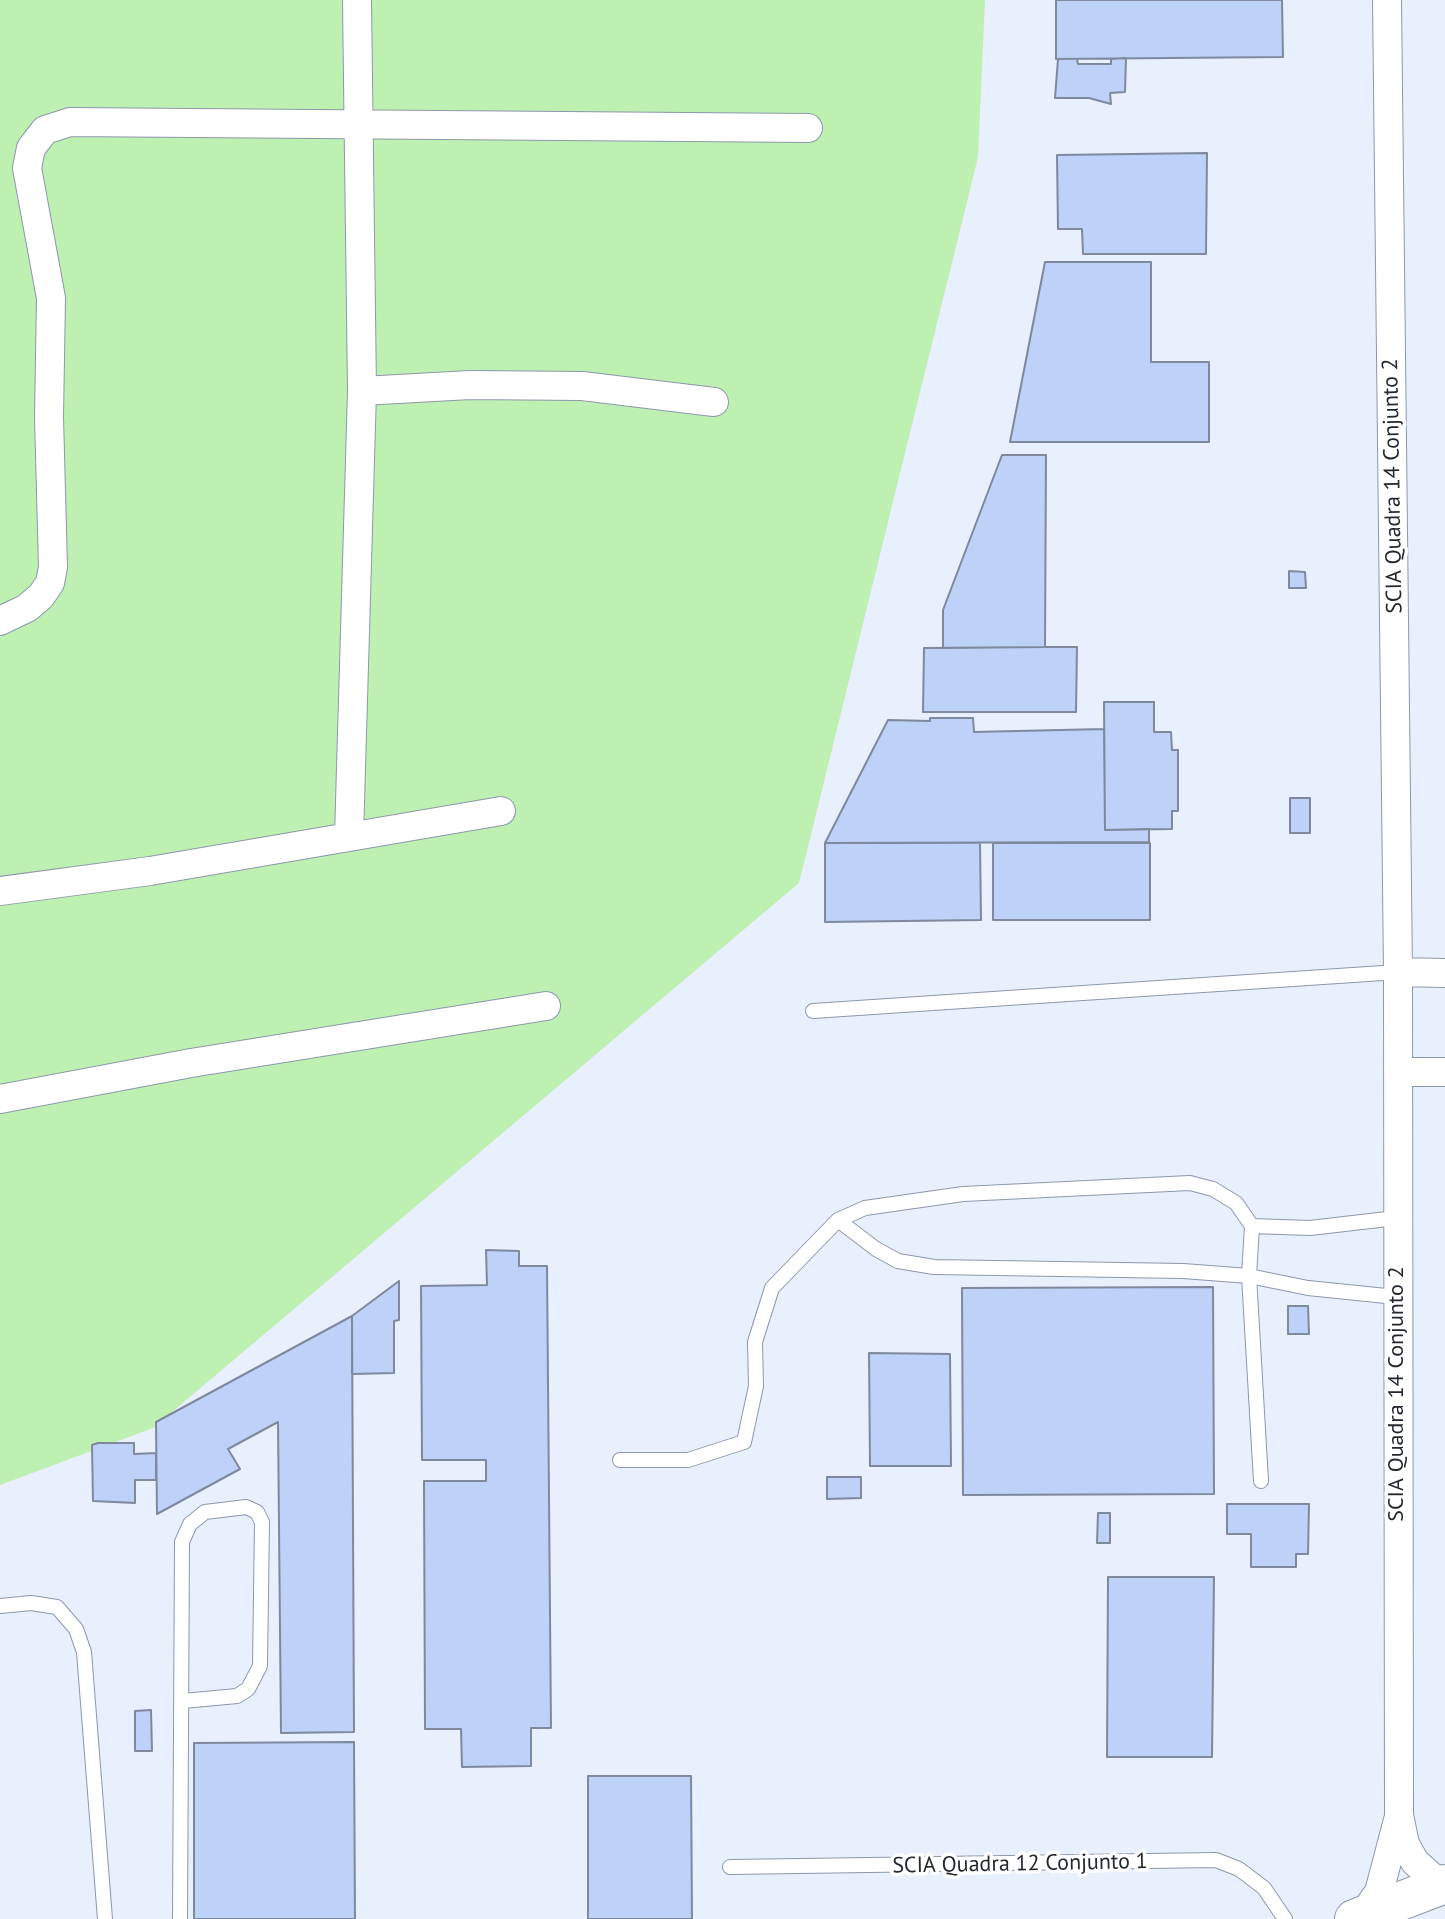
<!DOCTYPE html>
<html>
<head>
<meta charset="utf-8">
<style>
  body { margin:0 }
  canvas { display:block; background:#e8effd }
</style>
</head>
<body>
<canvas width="1445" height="1919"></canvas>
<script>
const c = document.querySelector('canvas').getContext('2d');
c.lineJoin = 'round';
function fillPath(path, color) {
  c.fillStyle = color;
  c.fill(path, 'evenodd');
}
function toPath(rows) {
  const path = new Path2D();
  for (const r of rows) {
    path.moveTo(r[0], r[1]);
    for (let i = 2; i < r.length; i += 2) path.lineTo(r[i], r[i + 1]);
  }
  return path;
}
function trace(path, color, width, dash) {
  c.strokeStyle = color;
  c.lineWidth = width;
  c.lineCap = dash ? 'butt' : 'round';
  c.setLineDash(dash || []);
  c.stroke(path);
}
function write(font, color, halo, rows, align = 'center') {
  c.font = font + ' "PT Sans",sans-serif';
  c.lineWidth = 7;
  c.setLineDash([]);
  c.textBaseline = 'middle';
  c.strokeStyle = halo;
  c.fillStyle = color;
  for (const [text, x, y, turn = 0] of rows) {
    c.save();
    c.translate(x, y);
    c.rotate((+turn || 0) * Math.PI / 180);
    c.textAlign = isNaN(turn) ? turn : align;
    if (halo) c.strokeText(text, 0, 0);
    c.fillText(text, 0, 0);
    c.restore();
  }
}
fillPath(toPath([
  [0,0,985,0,978,157,799,883,153,1428,0,1485]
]), '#bdf0b1');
const building = toPath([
  [1056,0,1282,0,1283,57,1056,59,1056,0],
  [1126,58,1125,92,1110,93,1111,104,1089,98,1055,98,1058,59,1077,59,1078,64,1111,64,1111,59,1126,58],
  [1207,153,1206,254,1083,254,1082,229,1058,229,1057,155,1207,153],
  [1045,262,1151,262,1151,362,1209,362,1209,442,1010,442,1045,262],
  [1002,455,1046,455,1045,647,943,648,943,610,1002,455],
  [1289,571,1305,572,1306,588,1289,588,1289,571],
  [1045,647,1077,647,1076,712,923,712,924,648,1045,647],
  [1104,702,1154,702,1154,732,1171,732,1172,750,1178,750,1178,811,1172,811,1172,829,1105,830,1104,702],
  [930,718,973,718,974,732,1104,729,1105,830,1149,829,1149,842,825,843,888,720,930,721,930,718],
  [1290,798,1310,798,1310,833,1290,833,1290,798],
  [825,843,980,843,981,920,825,922,825,843],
  [993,843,1150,843,1150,920,993,920,993,843],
  [486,1250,519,1251,519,1266,547,1266,551,1728,531,1728,531,1766,462,1767,461,1729,425,1729,424,1481,486,1481,486,1460,422,1460,421,1286,487,1285,486,1250],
  [399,1281,399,1320,394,1321,394,1373,352,1374,352,1316,399,1281],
  [1213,1287,1214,1494,963,1495,962,1288,1213,1287],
  [1288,1306,1308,1306,1309,1334,1288,1334,1288,1306],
  [352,1316,354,1732,281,1733,278,1422,228,1449,240,1469,157,1514,156,1422,352,1316],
  [869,1353,950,1354,951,1466,870,1466,869,1353],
  [98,1443,134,1443,134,1454,156,1453,156,1480,135,1480,135,1503,93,1501,92,1445,98,1443],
  [827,1477,861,1477,861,1498,827,1499,827,1477],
  [1227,1504,1309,1504,1308,1554,1296,1554,1296,1567,1251,1567,1251,1534,1227,1534,1227,1504],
  [1098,1513,1110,1513,1110,1543,1097,1543,1098,1513],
  [1108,1577,1214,1577,1212,1757,1107,1757,1108,1577],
  [151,1710,152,1751,135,1751,135,1711,151,1710],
  [354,1742,355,1919,194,1919,194,1743,354,1742],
  [588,1776,691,1776,692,1919,588,1919,588,1776]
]);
fillPath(building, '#bdd1f9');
trace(building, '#7e899e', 2);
const lane = toPath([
  [813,1011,1398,972],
  [838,1220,876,1249,898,1261,934,1267,1183,1271,1249,1276,1308,1288,1396,1297],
  [1252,1226,1310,1228,1396,1218],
  [620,1460,688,1460,744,1442,756,1386,755,1342,772,1288,838,1220,865,1208,963,1194,1190,1183,1213,1189,1236,1203,1252,1226,1249,1276,1261,1481],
  [0,1606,31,1603,57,1607,76,1629,84,1652,105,1919],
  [730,1867,1216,1860,1239,1869,1264,1888,1285,1919],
  [180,1919,182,1542,190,1524,205,1512,246,1507,257,1512,262,1522,260,1666,248,1689,237,1696,183,1701]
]);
const street = toPath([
  [1387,0,1398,972,1399,1815,1405,1844,1415,1862,1442,1886],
  [362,391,470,385,582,386,714,402],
  [0,621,27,608,41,596,50,583,53,567,49,417,51,298,27,168,31,148,45,130,70,122,808,128],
  [349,837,362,391,357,0],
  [0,891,150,871,501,811],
  [1398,972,1445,973],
  [1398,1072,1445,1072],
  [0,1099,191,1063,546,1006],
  [1362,1916,1379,1892,1398,1820]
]);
const secondary = toPath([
  [1354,1919,1445,1884]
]);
trace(lane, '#8d97ad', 16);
trace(street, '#8d97ad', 30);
trace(secondary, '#8d97ad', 40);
trace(lane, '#fff', 14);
trace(street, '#fff', 28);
trace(secondary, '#fff', 38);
write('22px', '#232730', '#fff', [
  ["SCIA Quadra 14 Conjunto 2",1393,486,-91],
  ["SCIA Quadra 14 Conjunto 2",1397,1394,-90],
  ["SCIA Quadra 12 Conjunto 1",1020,1864,-1]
]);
</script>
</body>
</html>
